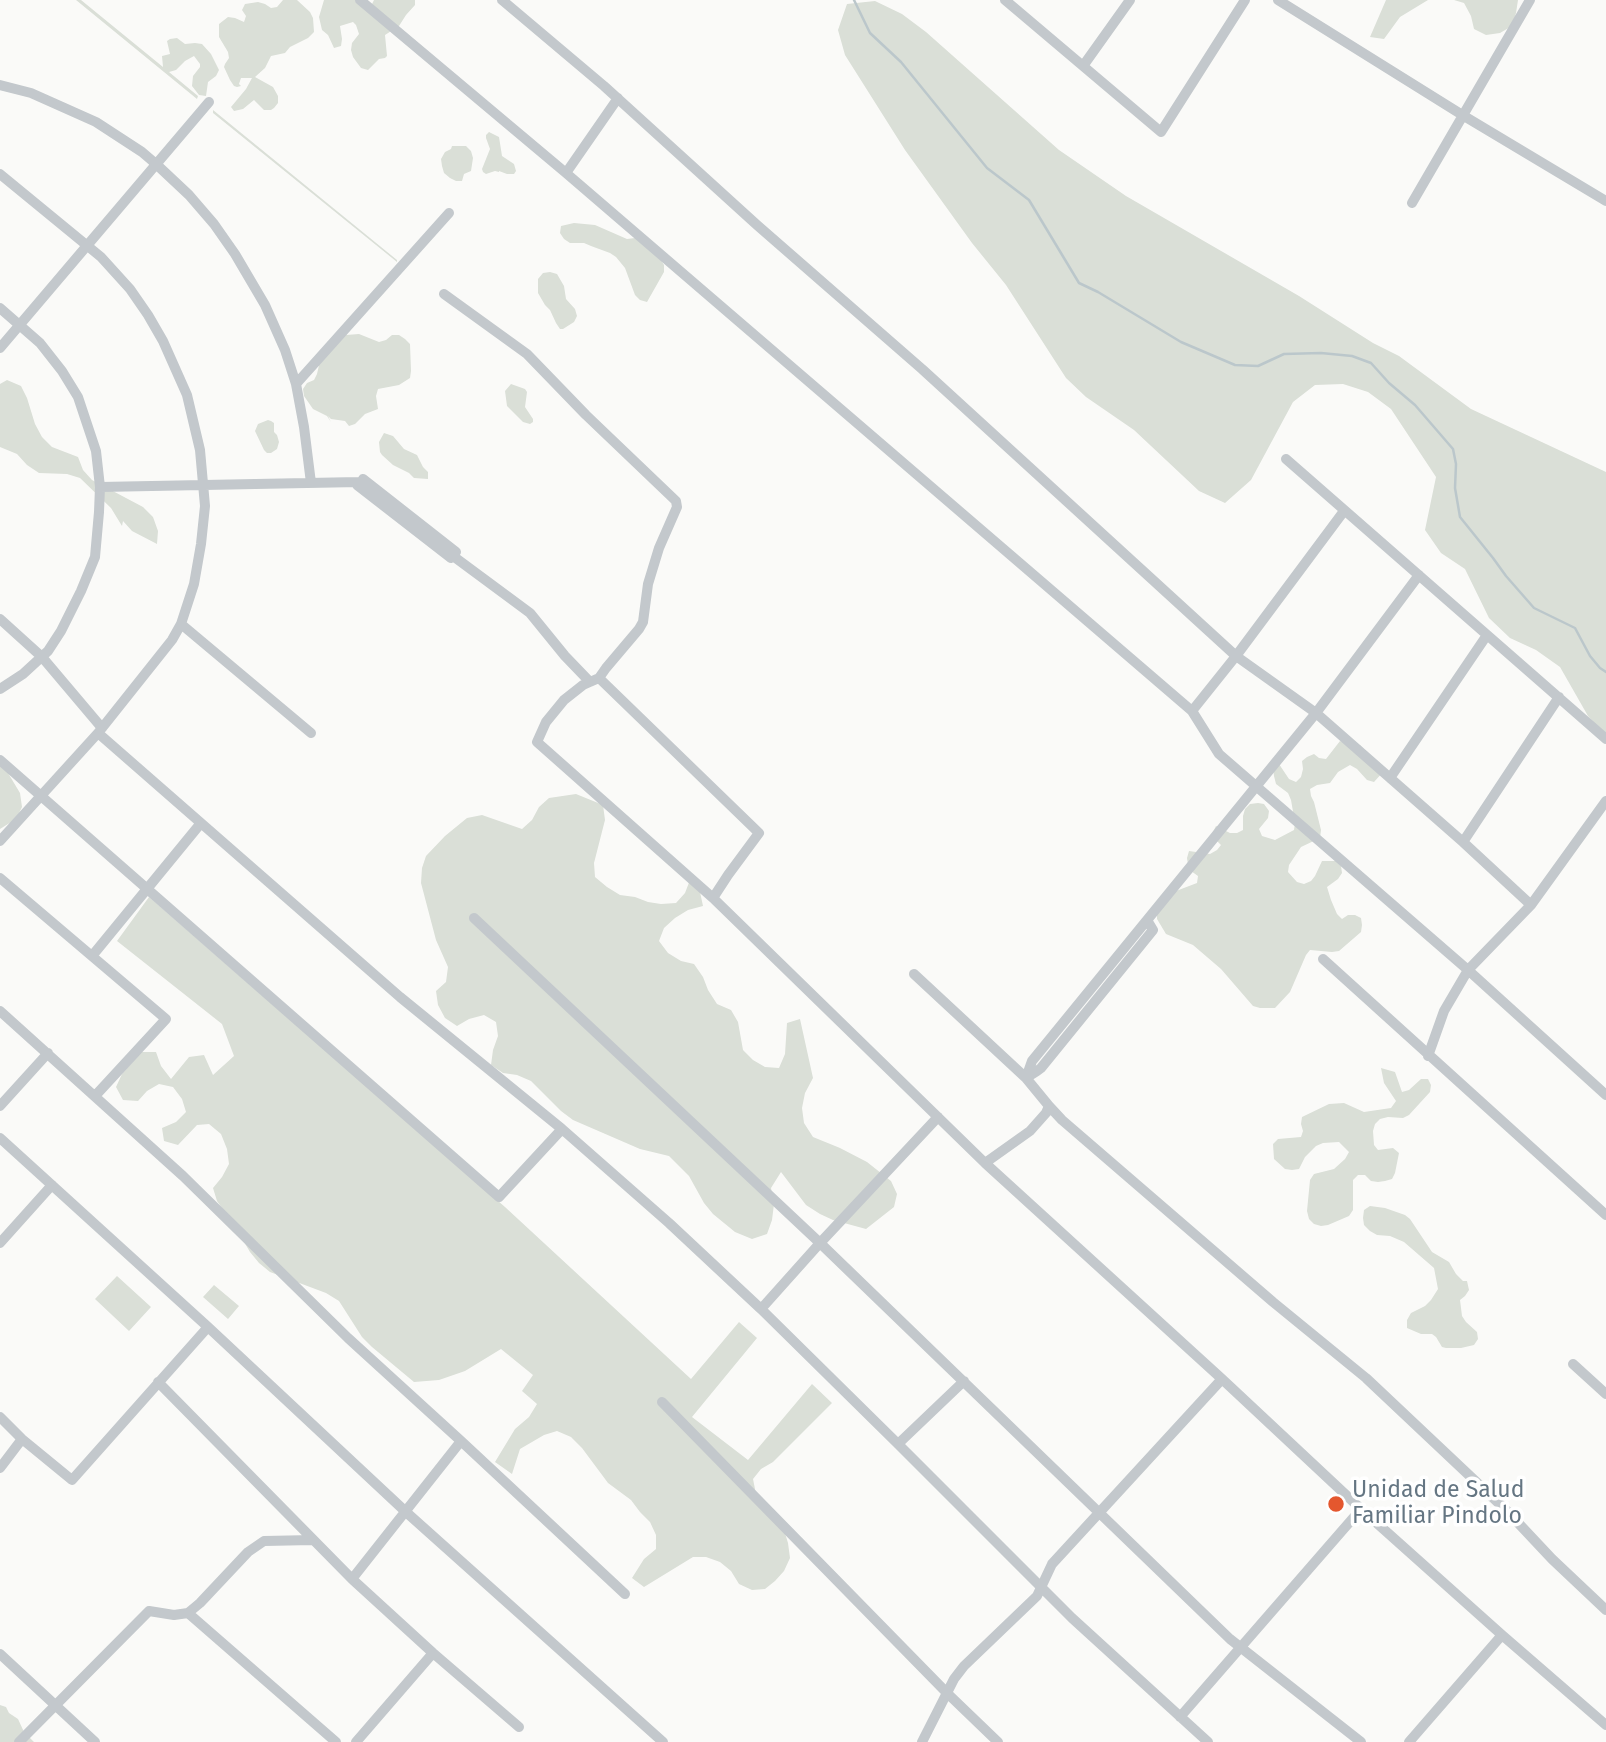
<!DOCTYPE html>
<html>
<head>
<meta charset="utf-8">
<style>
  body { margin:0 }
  canvas { display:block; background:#fafaf8 }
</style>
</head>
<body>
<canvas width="1606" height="1742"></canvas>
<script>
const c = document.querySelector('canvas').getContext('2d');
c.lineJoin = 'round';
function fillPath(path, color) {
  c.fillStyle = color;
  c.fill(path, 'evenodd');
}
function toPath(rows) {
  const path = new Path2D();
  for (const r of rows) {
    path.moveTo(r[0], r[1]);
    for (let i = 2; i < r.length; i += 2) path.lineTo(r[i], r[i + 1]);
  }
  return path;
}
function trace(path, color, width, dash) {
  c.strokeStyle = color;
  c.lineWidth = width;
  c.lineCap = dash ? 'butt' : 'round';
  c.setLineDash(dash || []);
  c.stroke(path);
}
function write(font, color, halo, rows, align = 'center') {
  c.font = font + ' "Fira Sans",sans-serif';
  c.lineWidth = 7;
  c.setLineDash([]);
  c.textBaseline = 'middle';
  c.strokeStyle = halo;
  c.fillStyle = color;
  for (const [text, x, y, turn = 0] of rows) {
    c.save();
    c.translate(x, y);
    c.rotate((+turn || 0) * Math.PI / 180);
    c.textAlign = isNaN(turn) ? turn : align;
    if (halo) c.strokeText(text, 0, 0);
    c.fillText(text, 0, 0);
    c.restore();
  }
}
fillPath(toPath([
  [76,0,81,0,163,67,162,56,170,54,167,41,170,39,177,38,185,44,195,43,202,44,211,54,219,70,216,76,208,82,206,96,199,95,192,86,193,76,200,67,200,64,194,56,185,61,176,70,169,72,198,96,197,99],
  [283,0,297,0,310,12,313,18,314,32,308,38,290,47,285,53,271,56,265,68,255,77,273,87,278,96,278,103,274,108,271,110,264,110,254,100,243,109,234,111,231,107,246,89,252,78,241,78,239,84,241,86,237,87,234,86,230,80,224,67,225,64,229,58,228,52,219,37,219,24,228,17,235,18,244,22,246,16,242,10,245,4,258,2,265,4,271,8,277,7],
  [324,0,361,0,370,8,374,0,415,0,415,5,406,15,399,26,385,35,387,56,385,58,379,59,368,70,361,68,353,57,351,50,352,43,359,34,356,25,353,22,340,26,342,39,341,46,334,48,328,35,322,30,319,17],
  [1386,0,1428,0,1400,17,1384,39,1370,37],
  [1454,0,1518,0,1516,13,1512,26,1500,33,1486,35,1474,29,1471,16,1464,3],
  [875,1,902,14,926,32,1059,150,1126,196,1299,296,1373,343,1399,356,1471,409,1606,472,1606,736,1588,716,1560,667,1536,650,1510,638,1489,618,1465,569,1441,553,1425,530,1436,477,1391,409,1368,392,1343,384,1315,385,1293,402,1251,480,1225,503,1199,491,1134,430,1086,397,1066,378,1006,285,972,243,905,150,845,55,838,30,847,4],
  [213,110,397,260,397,262,213,113],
  [489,132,499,137,502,156,514,164,516,171,514,174,507,174,499,171,499,172,495,171,486,174,483,172,482,169,490,149,486,138,486,135],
  [452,146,466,146,471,151,473,158,471,171,464,174,462,181,456,181,450,178,444,173,442,166,441,159,445,152,451,149],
  [574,223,595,225,627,239,635,238,653,247,664,265,664,272,647,302,640,300,635,295,625,268,616,257,610,253,591,246,584,243,570,243,564,239,560,233,561,226],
  [550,272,557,274,564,286,566,299,575,309,577,316,574,322,563,329,560,329,556,323,550,310,545,305,538,293,538,279,543,273],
  [359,334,379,342,386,340,392,335,399,335,405,339,410,344,411,371,410,378,399,385,378,389,376,396,378,409,365,414,355,424,349,426,345,421,331,419,328,416,331,422,327,416,313,409,304,396,303,389,307,383,314,380,317,374,322,352,346,335],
  [7,380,21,386,27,398,35,424,42,437,52,447,78,457,83,470,92,480,143,507,153,517,158,531,157,544,132,531,123,521,122,526,111,508,80,478,67,474,39,473,27,465,17,454,0,447,0,384],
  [511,384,525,389,527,392,525,407,533,419,533,422,530,424,523,422,507,406,505,391],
  [268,420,271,421,274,423,274,432,277,435,279,442,277,449,271,453,267,453,264,450,255,431,258,424],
  [384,433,393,436,404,449,417,455,423,467,428,472,428,479,414,478,409,473,393,465,382,455,380,452,379,442],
  [1340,741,1353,746,1360,745,1383,772,1374,782,1367,780,1357,769,1350,765,1338,772,1330,783,1317,785,1310,789,1311,796,1314,802,1321,830,1320,838,1301,847,1289,865,1288,872,1297,882,1304,884,1311,881,1315,876,1322,861,1336,861,1341,866,1342,873,1338,879,1327,887,1331,900,1337,914,1342,919,1348,915,1355,915,1361,918,1362,925,1361,932,1339,951,1332,952,1310,950,1306,955,1290,992,1275,1008,1260,1008,1253,1006,1221,969,1193,945,1166,934,1157,919,1157,914,1176,891,1197,883,1198,876,1191,871,1188,865,1187,858,1189,851,1210,854,1217,850,1221,845,1216,840,1212,834,1216,826,1230,833,1237,833,1243,830,1243,816,1245,809,1250,804,1258,803,1264,804,1269,811,1268,818,1259,829,1262,836,1275,840,1294,830,1295,823,1291,800,1288,793,1276,784,1274,776,1273,768,1277,761,1289,779,1296,782,1301,777,1303,769,1302,761,1307,757,1314,754,1319,758,1326,759],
  [0,762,5,768,20,793,22,807,16,819,0,829],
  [576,794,603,805,605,820,594,863,595,877,607,887,620,895,635,897,648,902,661,904,676,903,685,893,690,880,700,892,703,906,688,910,675,918,664,928,659,941,668,953,681,961,694,964,703,977,708,990,717,1004,731,1010,738,1022,743,1050,753,1060,765,1067,779,1068,785,1054,787,1023,800,1019,813,1078,805,1093,802,1108,804,1123,813,1137,840,1148,867,1162,891,1181,897,1194,894,1207,866,1229,833,1220,820,1214,806,1205,781,1172,771,1188,774,1204,772,1220,767,1234,752,1239,735,1232,713,1214,704,1203,689,1176,669,1156,640,1149,573,1120,561,1111,531,1081,517,1075,503,1073,491,1065,493,1050,498,1036,496,1022,484,1015,469,1019,457,1026,445,1018,438,1005,436,991,446,982,448,967,436,940,421,883,422,868,426,856,445,836,467,818,482,815,522,829,532,820,539,807,549,798],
  [149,897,505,1207,691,1379,739,1322,757,1338,692,1417,748,1460,812,1384,832,1403,773,1462,761,1469,753,1479,756,1494,784,1530,788,1543,790,1558,784,1571,775,1581,765,1589,752,1590,739,1584,731,1571,720,1562,706,1557,693,1557,644,1587,632,1578,644,1559,656,1549,656,1535,650,1522,640,1512,631,1500,608,1483,582,1448,571,1437,557,1431,544,1435,520,1449,512,1474,495,1462,515,1429,529,1417,537,1404,522,1391,533,1375,501,1349,465,1371,439,1380,414,1382,372,1347,362,1337,339,1301,326,1293,270,1272,259,1263,250,1252,234,1225,217,1201,213,1188,222,1177,229,1164,227,1149,221,1134,209,1124,197,1125,178,1145,164,1141,162,1128,176,1122,186,1112,182,1099,173,1087,159,1084,147,1091,138,1101,123,1100,116,1087,122,1074,141,1052,156,1052,161,1066,171,1079,189,1057,204,1055,213,1075,234,1056,222,1024,117,941],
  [1381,1068,1395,1072,1402,1092,1409,1090,1421,1079,1428,1079,1431,1085,1430,1092,1409,1115,1403,1118,1388,1117,1380,1119,1375,1124,1373,1131,1374,1145,1378,1150,1393,1148,1399,1153,1395,1173,1392,1179,1385,1181,1378,1182,1371,1181,1365,1175,1358,1175,1353,1180,1353,1210,1349,1216,1328,1225,1321,1226,1314,1224,1309,1219,1307,1211,1310,1180,1314,1174,1334,1169,1345,1159,1349,1152,1339,1142,1323,1143,1316,1146,1305,1157,1299,1169,1292,1170,1285,1169,1274,1159,1273,1144,1278,1139,1301,1137,1303,1131,1301,1124,1302,1117,1329,1104,1344,1103,1364,1112,1391,1108,1396,1101,1384,1083],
  [1370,1206,1385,1208,1405,1215,1410,1219,1432,1252,1449,1262,1456,1274,1463,1281,1467,1281,1469,1290,1465,1296,1460,1300,1462,1316,1466,1322,1477,1332,1478,1339,1474,1345,1461,1348,1446,1348,1442,1347,1436,1337,1432,1334,1421,1334,1407,1328,1407,1320,1411,1313,1425,1306,1431,1300,1438,1289,1434,1268,1404,1242,1390,1236,1377,1235,1370,1231,1364,1225,1363,1218,1364,1210],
  [117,1276,151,1307,129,1331,95,1299],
  [214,1285,239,1306,228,1319,203,1297],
  [0,1705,6,1707,9,1713,18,1719,24,1732,34,1742,0,1742]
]), '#dadfd7');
trace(toPath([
  [854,0,870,33,901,62,987,168,1029,200,1079,283,1098,292,1181,342,1235,365,1258,366,1284,354,1321,353,1352,356,1371,363,1389,383,1415,405,1453,449,1456,464,1455,488,1460,517,1493,558,1506,576,1534,608,1575,628,1590,656,1600,668,1606,672]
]), '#bbc7cb', 2.5);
trace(toPath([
  [360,0,566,173,1192,711,1219,754,1468,970,1606,1095],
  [502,0,604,86,757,225,922,369,1236,656,1316,713,1463,842,1531,905],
  [1005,0,1161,132,1245,0],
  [1278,0,1464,116,1606,201],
  [1083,66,1130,0],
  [0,85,31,93,96,122,142,152,156,164,189,195,214,224,235,254,265,305,285,350,296,384,304,427,311,483],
  [566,173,618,98],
  [0,174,101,257,130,289,148,315,163,341,187,395,200,450,205,506,201,544,194,584,181,624,172,640,98,733,0,841],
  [1412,203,1530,0],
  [444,294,527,354,586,415,676,501,677,507,659,548,648,584,643,622,639,629,606,668,599,678,583,685,564,700,546,722,537,742,713,898,985,1163,1222,1379,1361,1509,1502,1635,1606,1725],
  [0,308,40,343,62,371,78,397,96,451,100,487,99,512,95,557,81,591,61,631,48,651,23,674,0,689],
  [0,348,209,102],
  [296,384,449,213],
  [1286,459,1606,739],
  [363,479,456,552],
  [357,485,451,558],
  [100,487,359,482],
  [453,556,530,613,565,656,590,682],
  [0,619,42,657,102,728],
  [181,624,311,733],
  [599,678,759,833,728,875,713,898],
  [1192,711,1236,656,1344,511],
  [98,733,400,997,562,1129,669,1223,761,1309,898,1444,1072,1618,1208,1742],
  [0,760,499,1197,562,1129],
  [1390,778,1487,635],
  [1463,842,1559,697],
  [0,878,166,1019,95,1096],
  [474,918,820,1243,1230,1639,1361,1742],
  [92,956,201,823],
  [1323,959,1606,1215],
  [914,974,1026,1078,1049,1106,1046,1113,1030,1131,985,1163],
  [0,1011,183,1176,348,1338,461,1441,625,1594],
  [1428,1056,1444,1011,1468,970,1531,905,1606,801],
  [1026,1078,1032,1061,1316,713,1419,575],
  [1026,1078,1037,1071,1041,1068,1153,930,1147,920],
  [0,1106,48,1053],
  [1049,1106,1062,1120,1273,1302,1366,1378,1506,1510,1552,1559,1606,1610],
  [0,1138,208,1327,406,1512,663,1742],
  [0,1243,52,1185],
  [761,1309,820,1243,938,1117],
  [1573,1364,1606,1394],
  [158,1382,352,1579,433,1653,519,1727],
  [662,1402,947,1693,998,1742],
  [0,1417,22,1439,72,1480,208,1327],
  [898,1444,964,1381],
  [0,1468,22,1439],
  [352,1579,461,1441],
  [188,1613,336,1742],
  [0,1654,95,1742],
  [1180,1717,1361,1509],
  [19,1742,149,1611,174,1615,188,1613,200,1603,248,1552,264,1541,313,1540],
  [356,1742,433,1653],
  [922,1742,954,1679,964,1666,1037,1596,1052,1564,1222,1379],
  [1409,1742,1502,1635]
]), '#c3c8cc', 10);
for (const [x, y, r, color] of [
  [1336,1504,9,"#e4572e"]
]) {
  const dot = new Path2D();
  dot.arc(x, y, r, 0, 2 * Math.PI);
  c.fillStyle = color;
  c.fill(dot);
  trace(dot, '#fff', 2.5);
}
write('23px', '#657683', '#fff', [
  ["Unidad de Salud",1352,1491],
  ["Familiar Pindolo",1352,1517]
], 'left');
</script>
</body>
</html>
